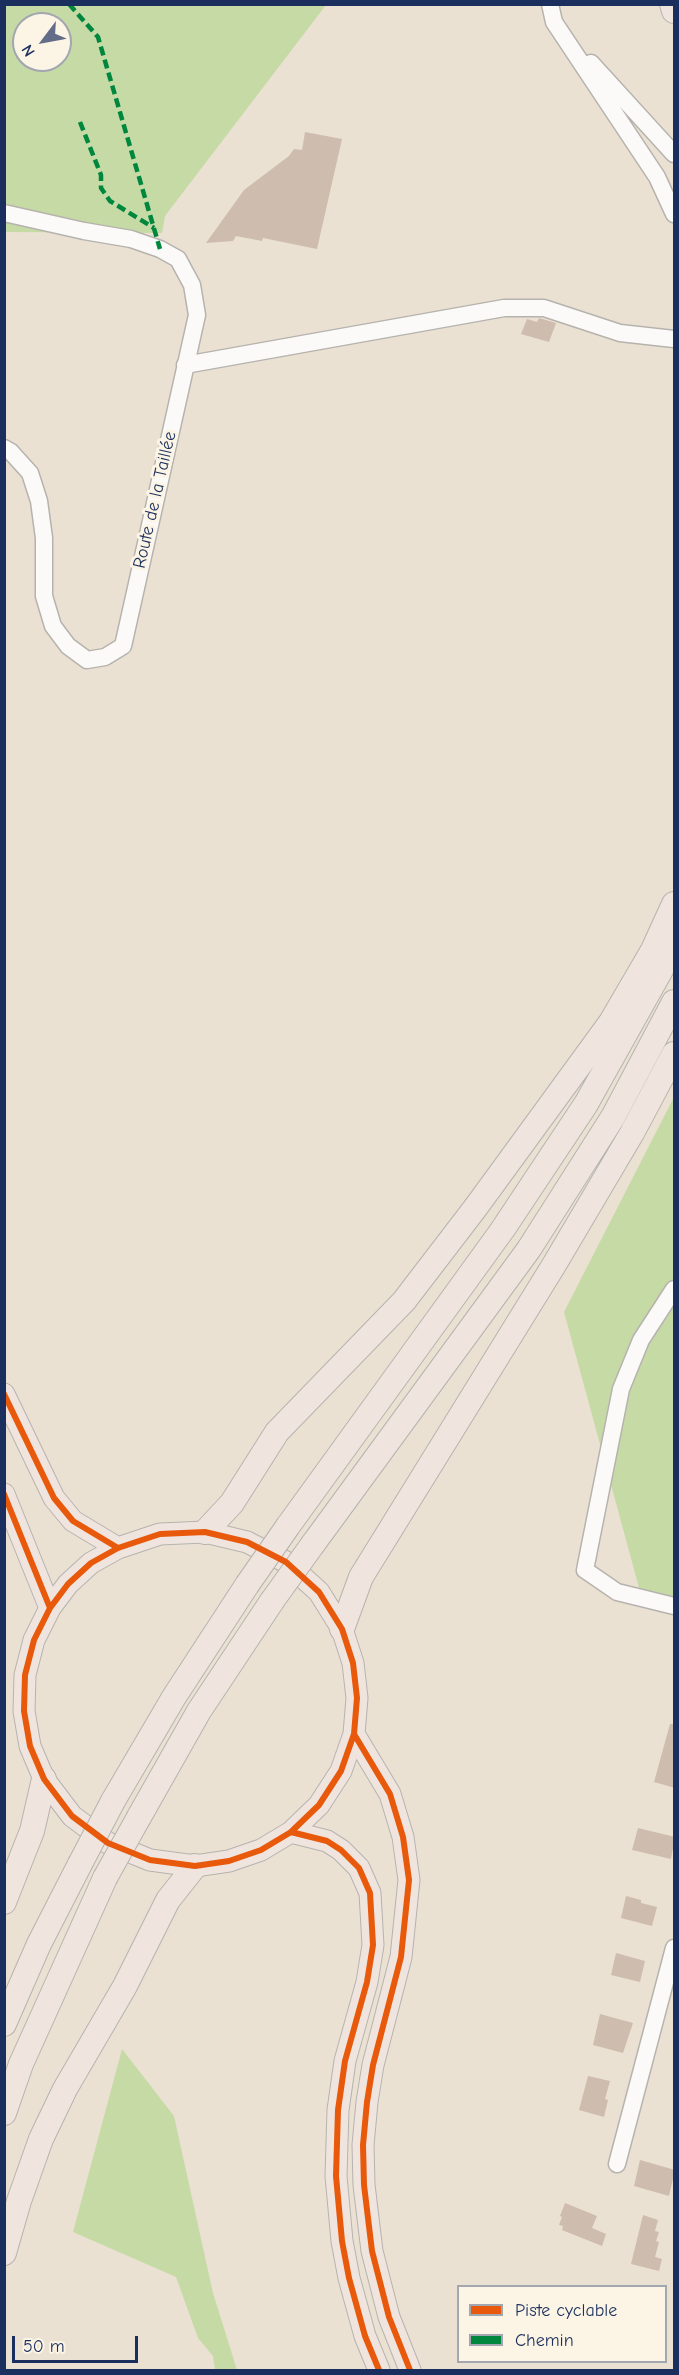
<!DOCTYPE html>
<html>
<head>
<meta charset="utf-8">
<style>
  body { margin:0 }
  #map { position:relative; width:679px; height:2375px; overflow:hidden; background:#eae1d3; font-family:"Comic Neue",sans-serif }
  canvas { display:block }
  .frame { position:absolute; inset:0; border:6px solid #1b2f5e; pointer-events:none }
  .legend { position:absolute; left:457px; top:2285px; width:210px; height:78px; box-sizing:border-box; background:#fcf5e5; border:2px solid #a2a6af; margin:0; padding:8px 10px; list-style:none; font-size:18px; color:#1b2f5e }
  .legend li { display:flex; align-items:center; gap:12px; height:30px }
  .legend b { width:30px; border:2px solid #a2a6af }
  .north { position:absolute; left:12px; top:12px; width:60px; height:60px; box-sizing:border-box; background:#fcf5e5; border:2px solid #a2a6af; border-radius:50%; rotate:238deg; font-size:16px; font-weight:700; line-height:24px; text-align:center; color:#1b2f5e }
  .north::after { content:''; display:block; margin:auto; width:21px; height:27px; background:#636d87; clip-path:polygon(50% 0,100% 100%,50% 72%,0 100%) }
  .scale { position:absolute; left:12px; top:2336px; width:126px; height:27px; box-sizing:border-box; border:3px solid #1b2f5e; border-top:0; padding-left:8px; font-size:18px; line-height:21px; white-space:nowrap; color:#1b2f5e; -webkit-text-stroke:4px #fcf5e5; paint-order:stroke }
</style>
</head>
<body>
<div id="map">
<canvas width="679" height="2375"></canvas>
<div class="frame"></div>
<ul class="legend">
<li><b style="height:8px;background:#e8590c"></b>Piste cyclable</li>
<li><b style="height:8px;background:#00873e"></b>Chemin</li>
</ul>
<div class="north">N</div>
<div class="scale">50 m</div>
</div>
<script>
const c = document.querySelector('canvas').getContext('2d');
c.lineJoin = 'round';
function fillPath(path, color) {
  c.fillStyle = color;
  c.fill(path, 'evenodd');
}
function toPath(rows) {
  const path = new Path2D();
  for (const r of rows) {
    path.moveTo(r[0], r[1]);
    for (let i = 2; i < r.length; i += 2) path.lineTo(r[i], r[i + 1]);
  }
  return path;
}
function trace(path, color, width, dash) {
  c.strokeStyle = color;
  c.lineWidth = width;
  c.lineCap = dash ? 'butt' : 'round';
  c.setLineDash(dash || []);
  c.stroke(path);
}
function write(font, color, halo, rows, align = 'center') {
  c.font = font + ' "Comic Neue",sans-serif';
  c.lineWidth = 6;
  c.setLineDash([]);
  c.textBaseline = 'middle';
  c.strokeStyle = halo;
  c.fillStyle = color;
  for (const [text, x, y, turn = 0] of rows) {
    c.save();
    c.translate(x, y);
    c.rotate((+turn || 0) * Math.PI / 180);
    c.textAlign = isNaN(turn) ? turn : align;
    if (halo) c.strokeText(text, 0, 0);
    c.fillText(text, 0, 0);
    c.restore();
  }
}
fillPath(toPath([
  [5,5,326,5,165,216,162,233,5,232],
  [24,24,60,24,60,60,24,60],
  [674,1097,674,1600,644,1606,564,1312],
  [122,2049,174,2116,213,2293,237,2370,215,2370,213,2356,198,2338,176,2277,73,2232]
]), '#c6daa6');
fillPath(toPath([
  [305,132,342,139,317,249,263,238,262,241,236,236,233,241,206,243,244,190,289,156,294,149,302,150],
  [539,318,556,323,549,342,521,334,527,319,537,322],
  [670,1724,675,1724,675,1788,654,1782],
  [638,1828,675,1837,671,1859,632,1850],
  [626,1896,641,1900,641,1903,657,1907,652,1926,621,1918],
  [616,1953,645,1961,640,1982,611,1975],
  [600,2014,633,2023,623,2053,593,2045],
  [588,2076,610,2081,605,2099,608,2100,604,2117,579,2110],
  [640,2160,675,2170,669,2196,634,2186],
  [565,2203,597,2216,592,2228,606,2234,602,2246,562,2230,563,2226,559,2225,562,2217,560,2216],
  [643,2215,658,2220,655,2231,659,2232,656,2241,659,2242,655,2257,662,2259,659,2271,631,2264]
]), '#cebcae');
const minor = toPath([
  [550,4,554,22,657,177,674,214],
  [591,63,674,154],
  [4,213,84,231,131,239,160,249,178,259,192,285,197,315,123,646,105,657,87,660,68,646,53,626,44,596,44,538,39,501,30,473,11,452,4,448],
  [185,365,504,308,544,308,620,333,674,339],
  [674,1289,641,1340,621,1389,585,1570,617,1592,674,1606],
  [617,2164,674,1948]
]);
const major = toPath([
  [4,1394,54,1498,73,1521,118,1548],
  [4,1494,50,1608,34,1640,25,1675,24,1711,30,1746,44,1779,72,1816,108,1843,150,1860,195,1866,229,1861,261,1850,291,1832,319,1805,341,1771,354,1734,357,1698,353,1663,342,1629,319,1592,286,1562,247,1542,205,1532,160,1534,118,1548,91,1563,68,1584,50,1608],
  [354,1734,390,1794,403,1837,409,1880,401,1957,373,2065,367,2102,363,2145,364,2185,372,2251,389,2317,410,2370],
  [291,1832,327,1841,341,1850,359,1868,370,1893,373,1945,367,1982,345,2061,338,2110,336,2176,342,2241,349,2278,365,2336,379,2370]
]);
const highway = toPath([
  [672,4,674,11],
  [288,1526,503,1229,586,1104,661,970,674,939],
  [205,1532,232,1503,277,1432,404,1301,476,1207,611,1022,653,950,674,904],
  [313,1544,529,1249,613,1117,674,1002],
  [342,1629,361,1577,554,1265,632,1133,674,1054],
  [113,1801,174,1697,247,1585],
  [139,1817,199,1711,272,1601],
  [4,1902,32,1831,44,1779],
  [4,2024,39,1944,80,1864],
  [4,2113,21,2064,105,1878],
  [4,2253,19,2201,41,2139,65,2089,125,1986,168,1900,195,1866]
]);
trace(minor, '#b6b3ae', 19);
trace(major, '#b6b3ae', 23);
trace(highway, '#b6b3ae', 26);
trace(minor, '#fcfaf8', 16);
trace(major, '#efe5de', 21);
trace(highway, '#efe5de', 24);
const highwayBridge = toPath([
  [247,1585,288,1526],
  [272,1601,313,1544],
  [80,1864,113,1801],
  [105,1878,139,1817]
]);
trace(highwayBridge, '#b6b3ae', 26, []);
trace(highwayBridge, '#efe5de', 24);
trace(toPath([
  [69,4,98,37,160,249],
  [80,122,101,175,101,188,110,201,154,228]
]), '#00873e', 4.5, [9, 4.5]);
trace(toPath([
  [4,1394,54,1498,73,1521,118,1548],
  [4,1494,50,1608,34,1640,25,1675,24,1711,30,1746,44,1779,72,1816,108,1843,150,1860,195,1866,229,1861,261,1850,291,1832,319,1805,341,1771,354,1734,357,1698,353,1663,342,1629,319,1592,286,1562,247,1542,205,1532,160,1534,118,1548,91,1563,68,1584,50,1608],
  [354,1734,390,1794,403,1837,409,1880,401,1957,373,2065,367,2102,363,2145,364,2185,372,2251,389,2317,410,2370],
  [291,1832,327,1841,341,1850,359,1868,370,1893,373,1945,367,1982,345,2061,338,2110,336,2176,342,2241,349,2278,365,2336,379,2370]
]), '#e8590c', 6);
write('18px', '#1b2f5e', '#fcf5e5', [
  ["Route de la Taillée",155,500,-77]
]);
</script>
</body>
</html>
